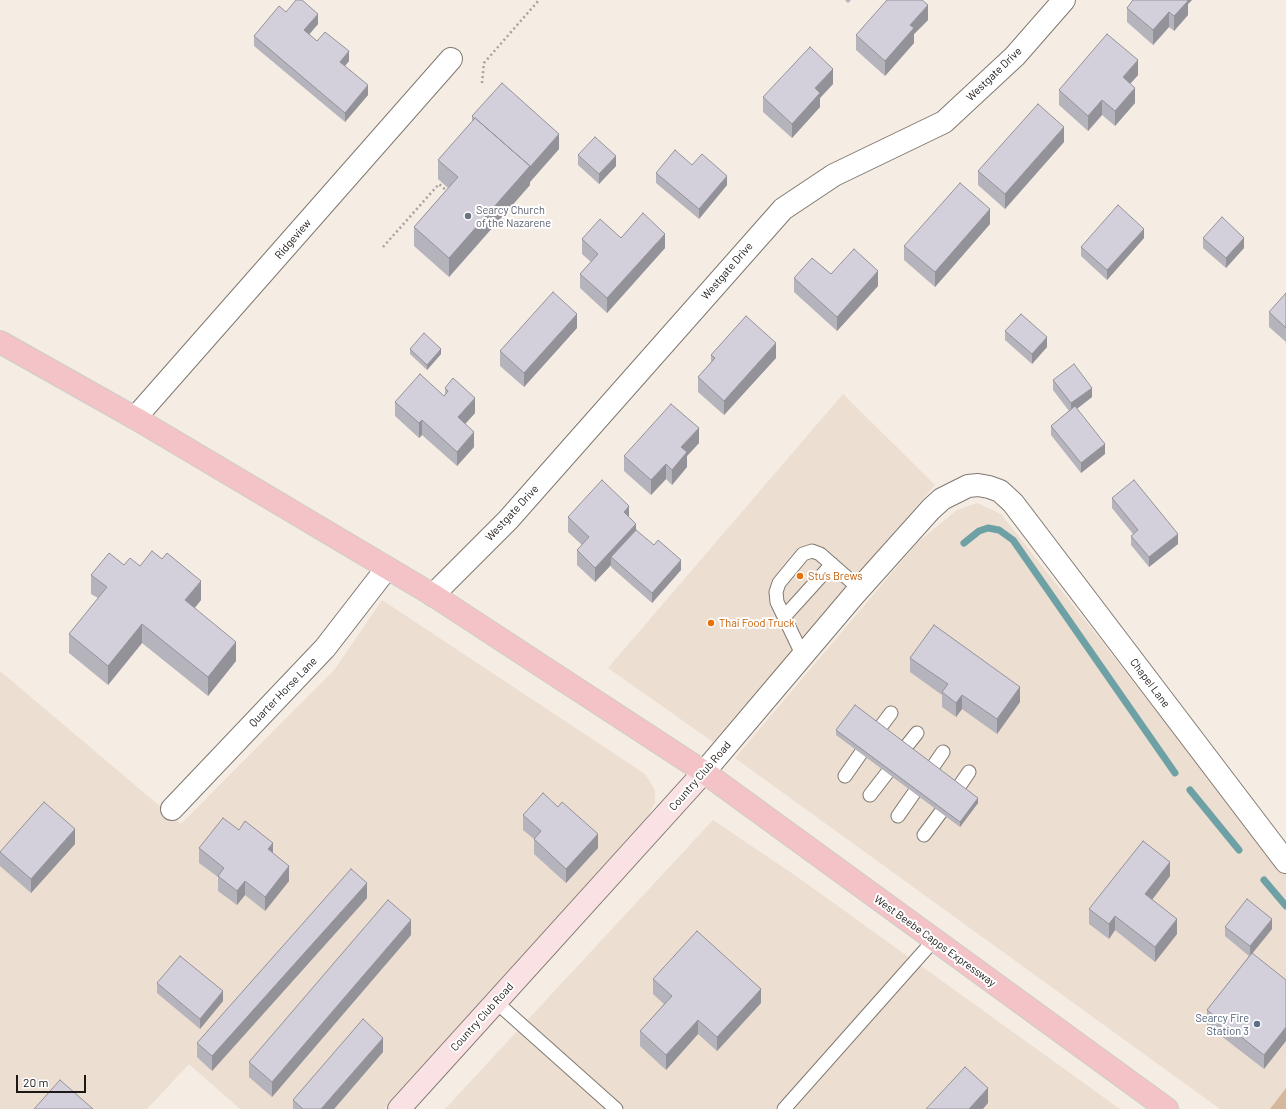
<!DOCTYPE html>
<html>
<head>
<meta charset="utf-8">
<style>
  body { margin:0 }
  #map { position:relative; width:1286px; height:1109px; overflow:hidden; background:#f5ece3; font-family:Barlow,sans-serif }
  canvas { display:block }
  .scale { position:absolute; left:16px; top:1075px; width:70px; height:18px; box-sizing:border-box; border:2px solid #1b1815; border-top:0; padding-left:5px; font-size:12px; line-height:14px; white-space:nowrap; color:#1b1815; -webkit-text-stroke:3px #fff; paint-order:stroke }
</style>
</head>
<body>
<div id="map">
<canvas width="1286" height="1109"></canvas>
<div class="scale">20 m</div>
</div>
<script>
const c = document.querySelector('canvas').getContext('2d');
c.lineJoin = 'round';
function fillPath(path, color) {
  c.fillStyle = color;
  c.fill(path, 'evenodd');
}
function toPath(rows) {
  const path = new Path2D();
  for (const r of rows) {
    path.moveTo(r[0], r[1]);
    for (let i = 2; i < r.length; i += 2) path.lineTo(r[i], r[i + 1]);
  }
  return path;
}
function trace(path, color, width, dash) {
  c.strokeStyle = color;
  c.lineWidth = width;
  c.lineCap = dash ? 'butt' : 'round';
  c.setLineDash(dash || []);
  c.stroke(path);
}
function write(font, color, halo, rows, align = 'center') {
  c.font = font + ' Barlow,sans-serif';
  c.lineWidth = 4;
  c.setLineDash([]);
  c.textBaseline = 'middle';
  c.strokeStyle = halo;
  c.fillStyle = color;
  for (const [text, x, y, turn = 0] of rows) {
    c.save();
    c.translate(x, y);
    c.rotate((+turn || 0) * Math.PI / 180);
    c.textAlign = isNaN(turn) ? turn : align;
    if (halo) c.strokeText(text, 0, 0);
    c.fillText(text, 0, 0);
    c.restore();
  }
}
fillPath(toPath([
  [843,394,935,485,713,742,608,668],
  [977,503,1001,514,1286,875,1286,1088,1270,1109,1220,1109,735,758,918,542,957,510],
  [382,600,645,774,655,790,655,802,648,816,384,1109,240,1109,189,1064,147,1109,0,1109,0,671,181,824,335,669],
  [713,820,796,876,1120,1109,445,1109]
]), '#ecded0');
fillPath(toPath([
  [1286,1088,1286,1109,1270,1109]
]), '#d5b89b');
trace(toPath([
  [964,543,979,531,988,528,999,530,1013,540,1175,773],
  [1190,790,1239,850],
  [1264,880,1286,906]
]), '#6da1a5', 7);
const lane = toPath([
  [784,617,832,564],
  [803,656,777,602,776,592,779,583,803,554,812,551,820,554,860,589],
  [879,729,891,713],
  [905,748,917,733],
  [932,768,943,752],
  [845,776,861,753],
  [958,788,969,772],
  [870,795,887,773],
  [898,816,914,793],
  [924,835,941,812],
  [496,1002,616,1109],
  [784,1109,934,940]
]);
const street = toPath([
  [135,418,451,59],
  [433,595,508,520,783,209,834,175,944,122,1015,56,1064,0],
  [704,772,854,595,931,509,942,499,968,486,978,485,989,487,1000,491,1013,503,1286,862],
  [172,809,325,648,387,568]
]);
const secondary = toPath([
  [399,1109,704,772]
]);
const primary = toPath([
  [0,342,135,418,433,595,704,772,1167,1109]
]);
trace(lane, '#807971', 15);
trace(street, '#807971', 24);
trace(secondary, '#807971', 24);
trace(primary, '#cdcccc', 24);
trace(toPath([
  [482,83,484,63,539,0],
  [383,247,439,184,447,191]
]), '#a8a19a', 2.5, [2, 3]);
trace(lane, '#fff', 13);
trace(street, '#fff', 22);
trace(secondary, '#f9e1e4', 22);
trace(primary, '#f3c3c8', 22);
fillPath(toPath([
  [845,0,851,0,848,3],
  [1133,0,1192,0,1188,4,1188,15,1174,31,1169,27,1153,45,1127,22,1127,8],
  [286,12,318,24,309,35,317,41,349,61,345,66,368,95,345,122,254,46,254,36],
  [928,20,914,34,914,43,885,76,856,50,856,35],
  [1138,75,1130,84,1135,103,1115,126,1102,115,1088,131,1059,105,1059,90],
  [833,84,820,98,820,107,792,138,763,112,763,97],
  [472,116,559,149,530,182,530,185,449,277,414,246,414,227,448,188,438,179,438,160,472,122],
  [1064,142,1005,209,978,185,978,171],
  [578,155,616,166,599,184,578,165],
  [692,165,727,185,699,219,656,183,656,173],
  [990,224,935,287,904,260,904,246],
  [621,238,665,248,607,313,580,288,580,274,591,262,582,254,582,239],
  [1144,238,1107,280,1081,256,1081,247],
  [1203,238,1244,248,1226,268,1203,248],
  [794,278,878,286,837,331,794,292],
  [1286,293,1286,342,1269,327,1269,312],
  [577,328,524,387,500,366,500,351],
  [1005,331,1047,347,1032,364,1005,340],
  [410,349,441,354,427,370,410,354],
  [711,355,776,358,724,415,698,392,698,377,711,362],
  [1053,380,1092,397,1077,409,1105,454,1081,473,1051,435,1051,426,1069,411,1053,390],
  [445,388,475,413,465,424,474,447,457,466,422,435,419,438,395,416,395,402,444,396,445,395],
  [699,443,687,456,687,467,672,485,666,479,651,495,624,471,624,456],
  [1112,498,1178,544,1149,567,1131,545,1131,536,1133,534,1112,508],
  [568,517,629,517,636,530,681,570,652,603,611,567,611,565,595,582,577,565,577,550,582,545,568,532],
  [124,565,140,566,201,600,195,608,236,661,208,696,142,643,108,685,69,653,69,634,98,598,91,594,91,575],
  [910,658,1020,702,997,734,962,709,956,717,942,707,942,695,910,672],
  [836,730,978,803,960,827,836,735],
  [523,815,598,848,566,883,534,854,534,839,523,830],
  [75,844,31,893,0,866,0,852],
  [199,848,273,853,289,881,265,911,245,895,237,905,218,891,218,877,199,863],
  [1170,876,1152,900,1177,934,1155,962,1115,930,1109,939,1089,924,1089,909],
  [367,898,212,1071,197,1057,197,1043],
  [1225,927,1272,929,1252,954,1286,980,1264,1069,1207,1025,1207,1010,1249,956,1225,936],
  [411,935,272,1097,249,1077,249,1062],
  [653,979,761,1003,717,1051,698,1034,666,1070,640,1046,640,1031,664,1004,653,994],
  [157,983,223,1001,200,1029,157,993],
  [383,1052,334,1109,293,1109,293,1100]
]), '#b5b3bc');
fillPath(toPath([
  [1182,0,1192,0,1188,4,1188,15,1174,31,1174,16],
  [928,5,928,20,914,34,914,43,885,76,885,61,910,25],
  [1169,12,1169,27,1153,45,1153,30],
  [318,14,318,24,304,40,304,30],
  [349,51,349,61,340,72,340,62],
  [1138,60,1138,75,1123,92,1123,77],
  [833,69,833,84,820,98,820,107,792,138,792,124,815,88],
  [368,85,368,95,345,122,345,113],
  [1135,88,1135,103,1115,126,1115,111],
  [1102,100,1102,115,1088,131,1088,116],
  [1064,127,1064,142,1005,209,1005,194],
  [559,134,559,149,530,182,530,185,449,277,449,258,530,166],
  [616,156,616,166,599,184,599,174],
  [727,176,727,185,699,219,699,209],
  [990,209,990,224,935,287,935,272],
  [1144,229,1144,238,1107,280,1107,270],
  [665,234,665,248,607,313,607,298],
  [1244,238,1244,248,1226,268,1226,258],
  [878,271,878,286,837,331,837,317],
  [577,314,577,328,524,387,524,373],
  [1047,337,1047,347,1032,364,1032,354],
  [776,343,776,358,724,415,724,401],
  [441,349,441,354,427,370,427,365],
  [1092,388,1092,397,1071,413,1071,403],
  [475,398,475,413,458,432,458,417],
  [422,420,422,435,419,438,419,423],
  [699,428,699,443,687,456,687,467,672,485,672,470,681,447],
  [474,432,474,447,457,466,457,452],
  [1105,444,1105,454,1081,473,1081,463],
  [666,464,666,479,651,495,651,480],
  [629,506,629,520,624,512],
  [636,524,636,538,611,557,611,565,595,582,595,568],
  [1178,534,1178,544,1149,567,1149,557],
  [681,560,681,570,652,603,652,593],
  [201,581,201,600,185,619,185,600],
  [142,624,142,643,108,685,108,666],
  [236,642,236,661,208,696,208,677],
  [1020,687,1020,702,997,734,997,719],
  [962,695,962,709,956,717,956,703],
  [978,798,978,803,960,827,960,822],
  [75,829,75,844,31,893,31,879],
  [598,834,598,848,566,883,566,869],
  [273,843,273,858,268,849],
  [1170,862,1170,876,1145,909,1145,894],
  [289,866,289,881,265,911,265,897],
  [245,881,245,895,237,905,237,891],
  [367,883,367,898,212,1071,212,1056],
  [1115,916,1115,930,1109,939,1109,924],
  [1177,919,1177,934,1155,962,1155,947],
  [1272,919,1272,929,1250,956,1250,946],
  [411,920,411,935,272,1097,272,1082],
  [761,989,761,1003,717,1051,717,1037],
  [223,991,223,1001,200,1029,200,1019],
  [698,1020,698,1034,666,1070,666,1055],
  [1286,1027,1286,1041,1264,1069,1264,1055],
  [383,1038,383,1052,334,1109,321,1109],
  [988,1088,988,1103,983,1109,969,1109]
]), '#949299');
const building = toPath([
  [296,0,302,0,318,14,304,30,317,41,325,32,349,51,340,62,368,85,345,113,254,36,279,6,286,12,296,0],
  [887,0,922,0,928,5,910,25,914,28,885,61,856,35,887,0],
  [1133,0,1187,0,1188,1,1174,16,1169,12,1153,30,1127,8,1133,0],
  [1107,34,1138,60,1123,77,1135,88,1115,111,1102,100,1088,116,1059,90,1107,34],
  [810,47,833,69,815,88,820,93,792,124,763,97,810,47],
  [502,83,559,134,530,167,530,166,475,118,475,119,472,116,502,83],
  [1038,104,1064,127,1005,194,978,171,1038,104],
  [475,118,530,166,449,258,414,227,458,177,438,160,475,118],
  [595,137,616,156,599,174,578,155,595,137],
  [675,150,692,165,702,154,727,176,699,209,656,173,675,150],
  [960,183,990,209,935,272,904,246,960,183],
  [1118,205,1144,229,1107,270,1081,247,1118,205],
  [643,213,665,234,607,298,580,274,598,254,582,239,600,219,621,238,643,213],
  [1222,217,1244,238,1226,258,1203,238,1222,217],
  [854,249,878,271,837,317,794,278,812,258,831,274,854,249],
  [553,292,577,314,524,373,500,351,553,292],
  [1286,293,1286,328,1269,312,1286,293],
  [1021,314,1047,337,1032,354,1005,331,1021,314],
  [746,316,776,343,724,401,698,377,715,358,711,355,746,316],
  [424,333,441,349,427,365,410,349,424,333],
  [1074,364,1092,388,1071,403,1053,380,1074,364],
  [420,374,444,396,448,391,445,388,453,378,475,398,458,417,474,432,457,452,422,420,419,423,395,402,420,374],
  [671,404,699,428,681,447,687,452,672,470,666,464,651,480,624,456,671,404],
  [1075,406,1105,444,1081,463,1051,426,1075,406],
  [602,480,629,506,624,512,636,524,595,568,577,550,589,537,568,517,602,480],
  [1134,480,1178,534,1149,557,1131,536,1138,530,1112,498,1134,480],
  [636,530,654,545,658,540,681,560,652,593,611,557,636,530],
  [152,551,162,559,167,553,201,581,185,600,236,642,208,677,142,624,108,666,69,634,107,587,91,575,109,553,124,565,130,558,140,566,152,551],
  [934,625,1020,687,997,719,962,695,956,703,942,692,948,684,910,658,934,625],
  [855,705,978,798,960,822,836,730,855,705],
  [543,793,558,807,562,802,598,834,566,869,534,839,541,831,523,815,543,793],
  [44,802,75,829,31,879,0,852,44,802],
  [223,818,239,830,245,821,273,843,268,849,289,866,265,897,245,881,237,891,218,876,224,868,199,848,223,818],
  [1143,841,1170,862,1145,894,1177,919,1155,947,1115,916,1109,924,1089,909,1143,841],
  [351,869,367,883,212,1056,197,1043,351,869],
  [1247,899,1272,919,1250,946,1225,927,1247,899],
  [388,900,411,920,272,1082,249,1062,388,900],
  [697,931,761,989,717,1037,698,1020,666,1055,640,1031,672,996,653,979,697,931],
  [1252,953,1286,980,1286,1027,1264,1055,1207,1010,1252,953],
  [180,956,223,991,200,1019,157,983,180,956],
  [363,1019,383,1038,321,1109,303,1109,293,1100,363,1019],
  [965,1067,988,1088,969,1109,926,1109,965,1067],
  [60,1080,93,1109,34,1109,60,1080]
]);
fillPath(building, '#d3d0db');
trace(building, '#949299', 1);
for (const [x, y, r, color] of [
  [468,216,4,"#6b7280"],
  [800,576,4,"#e8710a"],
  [711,623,4,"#e8710a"],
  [1257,1024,4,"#5c6f8a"]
]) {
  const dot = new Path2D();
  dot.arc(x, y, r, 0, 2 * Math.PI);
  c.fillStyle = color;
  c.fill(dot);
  trace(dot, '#fff', 1.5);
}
write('11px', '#1b1815', '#fff', [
  ["Westgate Drive",994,74,-44],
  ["Ridgeview",293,239,-49],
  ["Westgate Drive",727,271,-49],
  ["Westgate Drive",512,513,-47],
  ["Chapel Lane",1150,683,53],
  ["Quarter Horse Lane",283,692,-46],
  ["Country Club Road",700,776,-49],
  ["West Beebe Capps Expressway",935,941,36],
  ["Country Club Road",482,1017,-48]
]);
write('11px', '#5b616d', '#fff', [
  ["Searcy Church",476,210],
  ["of the Nazarene",476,223]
], 'left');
write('11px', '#c56008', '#fff', [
  ["Stu's Brews",808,576],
  ["Thai Food Truck",719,623]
], 'left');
write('11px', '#4e5e75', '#fff', [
  ["Searcy Fire",1249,1018],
  ["Station 3",1249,1031]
], 'right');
</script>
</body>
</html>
